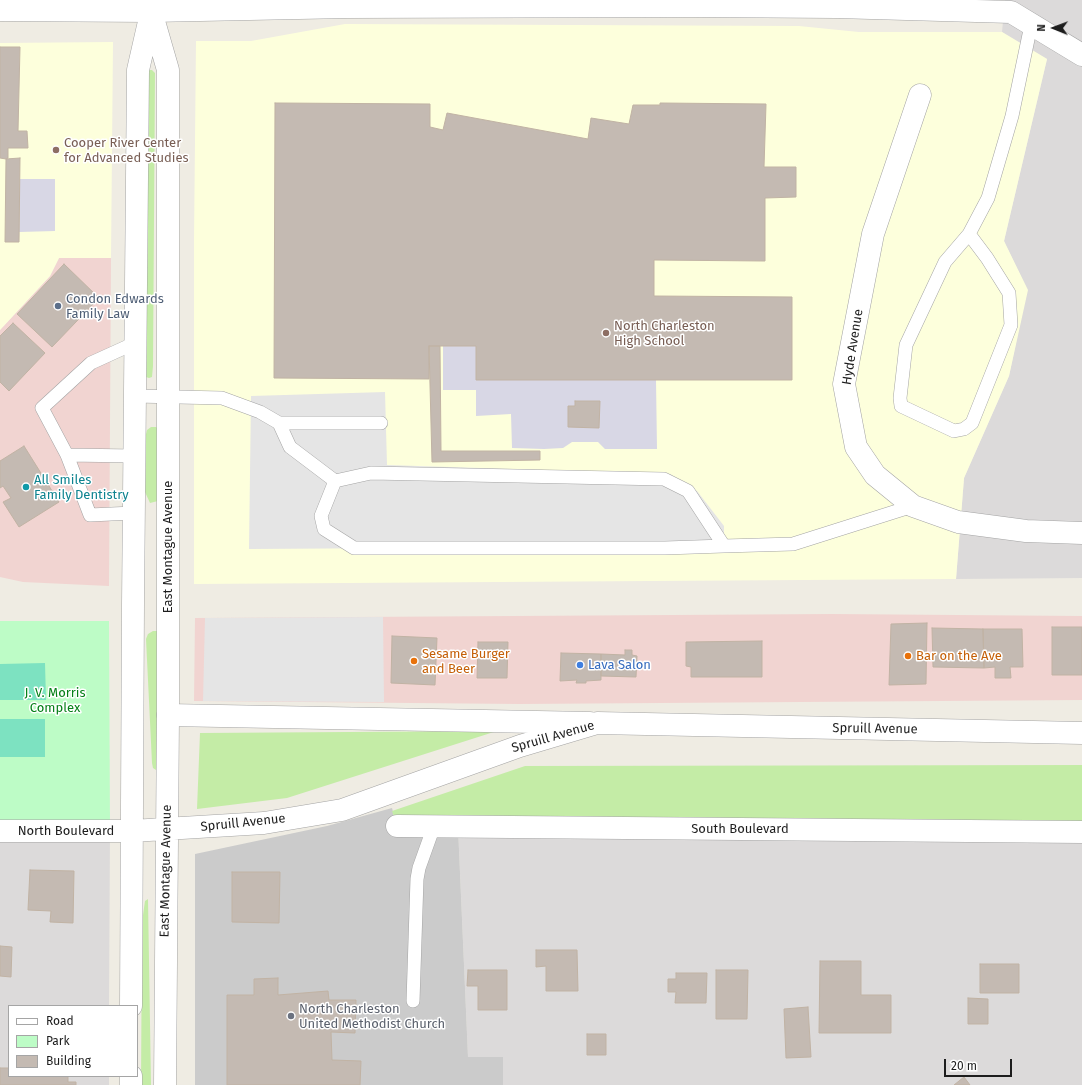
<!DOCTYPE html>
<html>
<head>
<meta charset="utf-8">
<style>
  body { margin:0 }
  #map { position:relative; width:1082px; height:1085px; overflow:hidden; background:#efece3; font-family:"Fira Sans",sans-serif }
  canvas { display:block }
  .legend { position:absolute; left:8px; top:1005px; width:130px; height:72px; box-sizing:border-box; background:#fff; border:1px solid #a5a5a5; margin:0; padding:5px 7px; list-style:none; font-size:12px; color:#1d1d1d }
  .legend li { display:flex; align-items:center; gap:8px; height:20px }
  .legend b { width:20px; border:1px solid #a5a5a5 }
  .north { position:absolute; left:1034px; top:8px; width:40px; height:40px; -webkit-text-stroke:3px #fff; paint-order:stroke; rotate:271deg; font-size:11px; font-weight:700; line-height:16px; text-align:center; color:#1d1d1d }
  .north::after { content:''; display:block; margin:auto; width:14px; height:18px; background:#1d1d1d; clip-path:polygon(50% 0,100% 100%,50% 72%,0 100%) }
  .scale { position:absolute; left:944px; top:1059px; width:68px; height:18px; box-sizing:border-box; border:2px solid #1d1d1d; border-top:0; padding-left:5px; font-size:12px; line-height:14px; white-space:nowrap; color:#1d1d1d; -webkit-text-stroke:3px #fff; paint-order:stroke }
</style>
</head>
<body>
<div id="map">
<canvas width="1082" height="1085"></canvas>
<ul class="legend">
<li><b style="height:5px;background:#fff"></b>Road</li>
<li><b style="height:11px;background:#bdfcc6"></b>Park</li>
<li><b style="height:11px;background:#c4bab2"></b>Building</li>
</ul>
<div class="north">N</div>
<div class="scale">20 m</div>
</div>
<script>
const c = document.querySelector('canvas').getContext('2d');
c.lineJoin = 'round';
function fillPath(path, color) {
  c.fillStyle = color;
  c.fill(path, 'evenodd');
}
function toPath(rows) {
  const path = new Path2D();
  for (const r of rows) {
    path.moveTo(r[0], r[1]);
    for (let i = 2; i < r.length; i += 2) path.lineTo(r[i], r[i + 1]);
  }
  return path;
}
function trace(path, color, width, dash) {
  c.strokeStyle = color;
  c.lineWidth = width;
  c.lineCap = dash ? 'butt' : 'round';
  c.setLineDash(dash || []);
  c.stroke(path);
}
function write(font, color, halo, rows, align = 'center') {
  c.font = font + ' "Fira Sans",sans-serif';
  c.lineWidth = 3;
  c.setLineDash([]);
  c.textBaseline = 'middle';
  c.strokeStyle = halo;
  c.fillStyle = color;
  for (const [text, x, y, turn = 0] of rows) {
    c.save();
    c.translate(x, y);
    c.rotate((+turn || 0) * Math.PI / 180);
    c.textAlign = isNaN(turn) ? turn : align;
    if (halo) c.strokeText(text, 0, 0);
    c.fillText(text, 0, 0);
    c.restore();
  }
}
fillPath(toPath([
  [1005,0,1082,0,1082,578,956,579,964,478,1009,376,1027,290,1004,241,1047,59,1002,32],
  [458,827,1082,832,1082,1085,503,1085,502,1057,468,1057],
  [0,831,110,831,109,1006,9,1006,9,1076,109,1076,109,1085,0,1085]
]), '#dcdada');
fillPath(toPath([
  [59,258,111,258,109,586,23,582,0,577,0,330,50,276],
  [832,614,1082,616,1082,700,520,704,194,701,195,618]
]), '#f1d4d1');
fillPath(toPath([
  [345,24,799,26,859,32,1002,32,1047,59,1004,241,1028,290,1009,376,964,478,956,579,194,584,194,240,196,41,251,41],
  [113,42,111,258,59,258,50,276,0,330,0,43]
]), '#fdffdc');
fillPath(toPath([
  [392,808,397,826,458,827,468,1057,503,1057,503,1085,195,1085,195,854,327,826]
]), '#cbcbcb');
fillPath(toPath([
  [149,70,152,70,155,73,153,366,152,377,149,378,146,377],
  [151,427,156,427,160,430,158,501,150,503,145,492,146,434,147,430],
  [153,631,158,631,159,770,156,770,153,768,152,763,146,639,148,634],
  [497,731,287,798,197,809,200,733],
  [1082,765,1082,821,397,826,392,811,525,766],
  [148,899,151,1085,141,1085,142,922,145,901]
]), '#c4eca6');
fillPath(toPath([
  [0,621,109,621,110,831,0,831]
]), '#bdfcc6');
fillPath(toPath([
  [45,663,46,700,0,700,0,664],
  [0,719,45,719,45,757,0,757]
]), '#7de2c1');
fillPath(toPath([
  [385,392,387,465,670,474,697,491,724,526,724,546,249,549,251,396],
  [383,617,384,702,203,701,205,618]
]), '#e5e5e5');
fillPath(toPath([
  [20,179,55,179,55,231,19,232],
  [443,346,476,346,656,380,657,449,605,449,598,442,572,442,563,448,544,449,512,448,511,414,476,416,476,390,443,390]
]), '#d8d7e5');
const building = toPath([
  [0,47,20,47,18,131,27,131,28,148,8,148,8,158,6,159,0,158,0,47],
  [275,103,430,104,430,127,443,130,447,113,588,139,591,118,629,124,633,105,660,105,660,103,766,104,764,167,796,167,796,197,765,198,765,261,654,260,654,296,792,297,792,380,476,380,476,346,429,346,429,379,274,378,275,103],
  [20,158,19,242,5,242,6,159,20,158],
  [64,264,99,298,52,347,17,314,64,264],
  [13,323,45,353,9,391,0,382,0,336,13,323],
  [429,346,440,346,441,451,540,451,540,460,432,462,429,346],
  [575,401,600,401,599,428,568,427,568,406,575,406,575,401],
  [24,446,59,502,19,527,3,502,11,498,3,486,0,488,0,461,24,446],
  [927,623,926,684,889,685,891,624,927,623],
  [1052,627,1082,627,1082,675,1052,675,1052,627],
  [932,628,983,629,984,668,933,667,932,628],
  [983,629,1022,629,1023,667,1010,667,1011,678,995,678,995,667,984,668,983,629],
  [392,636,437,638,435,685,391,683,392,636],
  [762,641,762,677,691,677,691,667,686,666,686,642,762,641],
  [478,642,508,642,507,678,477,678,478,642],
  [625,650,632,650,632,655,637,656,636,677,601,676,601,654,625,655,625,650],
  [561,653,601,654,601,680,586,681,586,683,576,683,577,680,560,681,561,653],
  [30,870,74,871,73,923,50,922,51,911,28,910,30,870],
  [232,872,280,872,279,923,232,922,232,872],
  [0,946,12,947,11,977,0,976,0,946],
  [536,950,577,950,578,991,546,991,546,966,536,967,536,950],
  [820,961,861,961,861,995,891,995,891,1033,819,1033,820,961],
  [980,964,1019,964,1019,993,980,993,980,964],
  [468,970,507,970,507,1010,478,1010,478,986,467,986,468,970],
  [716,970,748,970,747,1019,716,1019,716,970],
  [676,973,707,973,706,1003,675,1003,676,992,668,992,668,979,676,979,676,973],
  [278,978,278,995,328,991,329,1000,356,1000,355,1033,331,1032,332,1060,361,1061,360,1085,227,1085,227,995,254,995,254,979,278,978],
  [968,998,988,999,988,1024,968,1024,968,998],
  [808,1007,811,1057,786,1058,784,1009,808,1007],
  [587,1034,606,1034,606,1055,587,1055,587,1034],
  [0,1068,9,1068,9,1076,68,1076,68,1082,76,1082,76,1085,0,1085,0,1068],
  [964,1077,970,1085,954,1085,964,1077]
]);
fillPath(building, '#c4bab2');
trace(building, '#c1b3a4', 1);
const service = toPath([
  [969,234,987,258,1009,293,1011,325,972,423,964,429,954,431,901,406,900,398,906,345,945,262,969,234,988,198,1012,116,1031,25],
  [135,396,222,398,260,412,279,423,381,423],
  [279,423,290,447,335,481],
  [67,455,134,456],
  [133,513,90,515,67,455,42,408,91,363,135,343],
  [724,546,688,491,664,479,371,473,335,481,321,516,324,529,354,548,665,548,724,546,793,544,913,506],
  [413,1001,417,879,419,868,434,826]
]);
const minor = toPath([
  [0,10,151,11,348,7,695,6,836,7,1011,12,1082,55],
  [920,95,873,234,844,384,856,447,875,475,913,506,958,522,1026,531,1082,533],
  [168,715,590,723],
  [397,826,1082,832],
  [0,831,132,831]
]);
const tertiary = toPath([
  [151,11,168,70,168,715,165,1085],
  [132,831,264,823,342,810,520,746,597,723,1082,733],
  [131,1006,133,604,138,70,151,13],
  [131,1085,131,1076]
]);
trace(service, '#a4a4a4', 14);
trace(minor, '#a4a4a4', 23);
trace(tertiary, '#a4a4a4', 23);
trace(service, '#fff', 13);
trace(minor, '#fff', 22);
trace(tertiary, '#fff', 22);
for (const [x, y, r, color] of [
  [56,150,4,"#8d6e63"],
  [58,306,4,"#5c6f8a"],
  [606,333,4,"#8d6e63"],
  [26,487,4,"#0f9aa8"],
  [908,656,4,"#e8710a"],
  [414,661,4,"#e8710a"],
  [580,665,4,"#3f7fe0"],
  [291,1016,4,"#6b7280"]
]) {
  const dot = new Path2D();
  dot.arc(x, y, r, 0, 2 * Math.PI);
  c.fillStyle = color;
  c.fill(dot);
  trace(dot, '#fff', 1.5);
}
write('13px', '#785e54', '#fff', [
  ["Cooper River Center",64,143],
  ["for Advanced Studies",64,158],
  ["North Charleston",614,326],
  ["High School",614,341]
], 'left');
write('13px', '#4e5e75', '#fff', [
  ["Condon Edwards",66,299],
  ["Family Law",66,314]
], 'left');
write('13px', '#1d1d1d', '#fff', [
  ["Hyde Avenue",853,347,-81],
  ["East Montague Avenue",168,547,-90],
  ["Spruill Avenue",875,729,1],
  ["Spruill Avenue",553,737,-16],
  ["Spruill Avenue",243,823,-6],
  ["South Boulevard",740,829],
  ["North Boulevard",66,831],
  ["East Montague Avenue",166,871,-89]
]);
write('13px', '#0d838f', '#fff', [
  ["All Smiles",34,480],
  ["Family Dentistry",34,495]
], 'left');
write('13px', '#c56008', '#fff', [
  ["Sesame Burger",422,654],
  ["and Beer",422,669],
  ["Bar on the Ave",916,656]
], 'left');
write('13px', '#366cbe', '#fff', [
  ["Lava Salon",588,665]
], 'left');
write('13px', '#068018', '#fff', [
  ["J. V. Morris",55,693],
  ["Complex",55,708]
]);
write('13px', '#5b616d', '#fff', [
  ["North Charleston",299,1009],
  ["United Methodist Church",299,1024]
], 'left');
</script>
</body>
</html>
